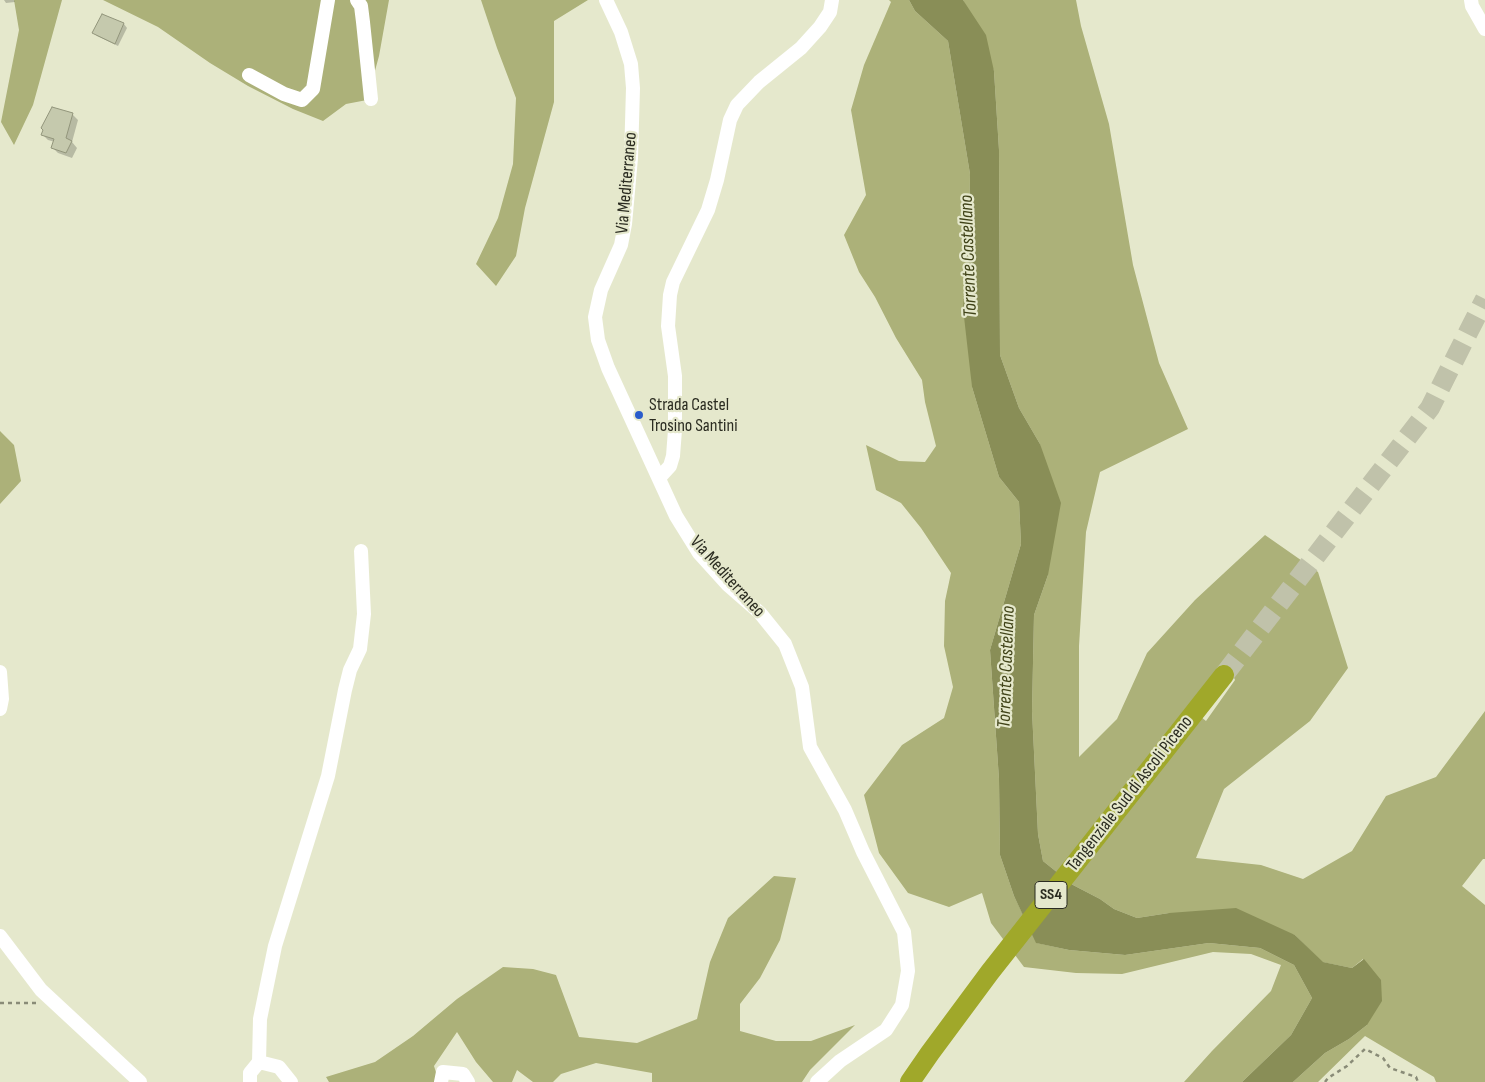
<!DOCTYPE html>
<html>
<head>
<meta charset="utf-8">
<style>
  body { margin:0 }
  canvas { display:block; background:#e5e8cc }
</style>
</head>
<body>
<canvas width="1485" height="1082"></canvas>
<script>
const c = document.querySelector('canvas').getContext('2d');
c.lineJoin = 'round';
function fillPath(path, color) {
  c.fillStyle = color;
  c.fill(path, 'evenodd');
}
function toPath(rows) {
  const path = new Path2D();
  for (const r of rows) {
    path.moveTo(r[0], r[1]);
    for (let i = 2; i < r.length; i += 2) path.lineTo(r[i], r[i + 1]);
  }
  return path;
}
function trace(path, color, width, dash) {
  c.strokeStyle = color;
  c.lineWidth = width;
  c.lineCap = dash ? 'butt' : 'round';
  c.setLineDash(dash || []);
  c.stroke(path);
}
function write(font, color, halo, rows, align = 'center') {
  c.font = font + ' "Sofia Sans Condensed",sans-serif';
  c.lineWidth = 4.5;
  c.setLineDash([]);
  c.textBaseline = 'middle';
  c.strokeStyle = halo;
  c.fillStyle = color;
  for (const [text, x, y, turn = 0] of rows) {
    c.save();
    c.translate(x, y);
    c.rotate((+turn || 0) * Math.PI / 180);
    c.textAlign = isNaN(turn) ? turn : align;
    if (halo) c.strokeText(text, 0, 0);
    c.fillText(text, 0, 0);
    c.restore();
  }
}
fillPath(toPath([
  [14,0,62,0,33,105,14,145,1,122,19,30],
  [103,0,389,0,379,56,367,100,346,104,323,121,293,109,248,86,210,63,158,27],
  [481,0,588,0,554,21,554,102,525,208,516,256,496,286,476,264,498,218,513,164,516,98,497,48],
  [889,0,909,0,915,11,948,41,970,174,969,229,972,387,999,477,1019,502,1021,544,990,650,999,779,1000,855,1014,896,1037,943,1069,950,1125,955,1209,943,1260,948,1294,965,1312,998,1291,1035,1242,1082,1184,1082,1212,1051,1271,991,1281,965,1251,954,1213,952,1122,974,1076,973,1024,967,991,923,982,893,949,907,908,893,879,853,864,795,902,745,944,718,953,687,944,646,945,601,951,573,921,528,901,503,876,490,866,445,899,461,925,462,936,446,925,402,922,380,896,338,875,297,859,272,844,235,866,195,851,110,864,65,891,2],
  [963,0,1076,0,1081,26,1109,124,1133,265,1159,363,1188,429,1100,472,1086,532,1079,646,1079,757,1117,719,1147,653,1195,600,1265,535,1318,572,1348,668,1310,721,1224,789,1196,858,1261,865,1303,879,1352,851,1386,796,1436,777,1485,711,1485,859,1483,859,1462,886,1485,905,1485,1082,1436,1082,1434,1077,1365,1036,1318,1082,1293,1082,1325,1053,1349,1039,1367,1025,1363,959,1352,968,1322,962,1295,935,1169,913,1137,918,1114,909,1100,899,1073,885,1043,861,1038,834,1032,711,1034,615,1048,575,1040,444,1019,408,1000,355,999,150,994,71],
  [1231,671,1235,680,1206,721,1190,708],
  [0,431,14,445,21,481,0,504],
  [774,876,796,878,780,940,760,978,740,1004,740,1031,776,1041,811,1041,855,1025,810,1070,802,1082,652,1082,652,1073,596,1063,561,1074,553,1082,533,1082,517,1070,512,1082,493,1082,476,1062,457,1032,434,1066,439,1082,329,1082,326,1077,375,1062,413,1036,457,999,503,967,533,969,556,975,579,1037,637,1043,697,1019,710,962,728,918]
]), '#acb179');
fillPath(toPath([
  [909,0,963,0,986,35,994,71,999,150,1000,355,1019,408,1040,444,1061,503,1048,575,1034,615,1032,711,1038,834,1043,861,1073,885,1100,899,1114,909,1137,918,1169,913,1236,908,1295,935,1323,962,1352,968,1364,959,1381,980,1382,1001,1367,1025,1349,1039,1325,1053,1293,1082,1242,1082,1291,1035,1312,998,1294,965,1260,948,1209,943,1125,955,1069,950,1036,943,1014,896,1000,855,999,779,990,650,1021,544,1019,502,999,477,972,387,963,308,969,229,970,174,948,41,915,11]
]), '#898e57');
fillPath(toPath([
  [4,0,14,0,15,2,6,3],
  [103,16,124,24,127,28,118,46,97,36,94,33],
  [72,114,78,120,72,142,77,148,72,158,58,153,52,147,55,142,48,140,42,134]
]), '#0003');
const building = toPath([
  [102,14,124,23,115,44,92,33,102,14],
  [52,107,73,113,66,138,72,141,66,153,51,148,54,139,41,135,43,130,41,128,52,107]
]);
fillPath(building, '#c5c9ad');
trace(building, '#92957b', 1);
trace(toPath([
  [1224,675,1430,408,1485,299]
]), '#c0c2aa', 20, [20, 10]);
trace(toPath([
  [0,1003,36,1003],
  [1325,1082,1328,1078,1347,1066,1365,1049,1383,1058,1390,1068,1416,1077,1418,1082]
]), '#898b77', 2.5, [4, 4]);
trace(toPath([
  [357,0,361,6,363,22,371,99],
  [606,0,621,32,631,64,633,88,631,158,625,224,621,245,601,290,595,317,598,340,608,368,676,516,699,553,728,585,760,613,785,644,802,687,810,747,845,810,863,852,904,932,908,971,902,1005,886,1030,840,1061,817,1082],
  [1471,0,1472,6,1485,29],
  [249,75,284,94,302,100,313,89,328,0],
  [659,478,670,466,673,456,675,430,675,376,668,326,670,295,673,282,708,210,717,180,730,120,737,105,759,82,801,48,820,27,830,12,832,0],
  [0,672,2,699,0,709],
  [0,936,41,990,140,1082],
  [259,1062,260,1019,275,946,328,776,345,690,350,670,360,649,364,614,361,551],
  [250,1082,250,1073,259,1062,279,1067,291,1082],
  [441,1082,443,1072,463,1074,468,1082]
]), '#fff', 14);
trace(toPath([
  [910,1082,930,1053,990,972,1224,675]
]), '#a0a82a', 20);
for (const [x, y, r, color] of [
  [639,415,5,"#2a5ccb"]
]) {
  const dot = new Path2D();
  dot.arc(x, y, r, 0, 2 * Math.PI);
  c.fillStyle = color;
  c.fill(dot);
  trace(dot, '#e5e8cc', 2);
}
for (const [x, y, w] of [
  [1051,895,32]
]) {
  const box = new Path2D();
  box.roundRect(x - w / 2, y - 13.5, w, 27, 4);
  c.fillStyle = '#e5e8cc';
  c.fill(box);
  trace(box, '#2b2c21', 1);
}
write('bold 16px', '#2b2c21', null, [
  ["SS4",1051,895]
]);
write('18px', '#2b2c21', '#e5e8cc', [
  ["Via Mediterraneo",627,183,-85],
  ["Via Mediterraneo",727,577,48],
  ["Tangenziale Sud di Ascoli Piceno",1130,794,-52]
]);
write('18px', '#2b2c21', '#e5e8cc', [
  ["Strada Castel",649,405],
  ["Trosino Santini",649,426]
], 'left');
write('italic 19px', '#404318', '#e5e8cc', [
  ["Torrente Castellano",969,256,-92],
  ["Torrente Castellano",1007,667,-88]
]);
</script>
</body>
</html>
